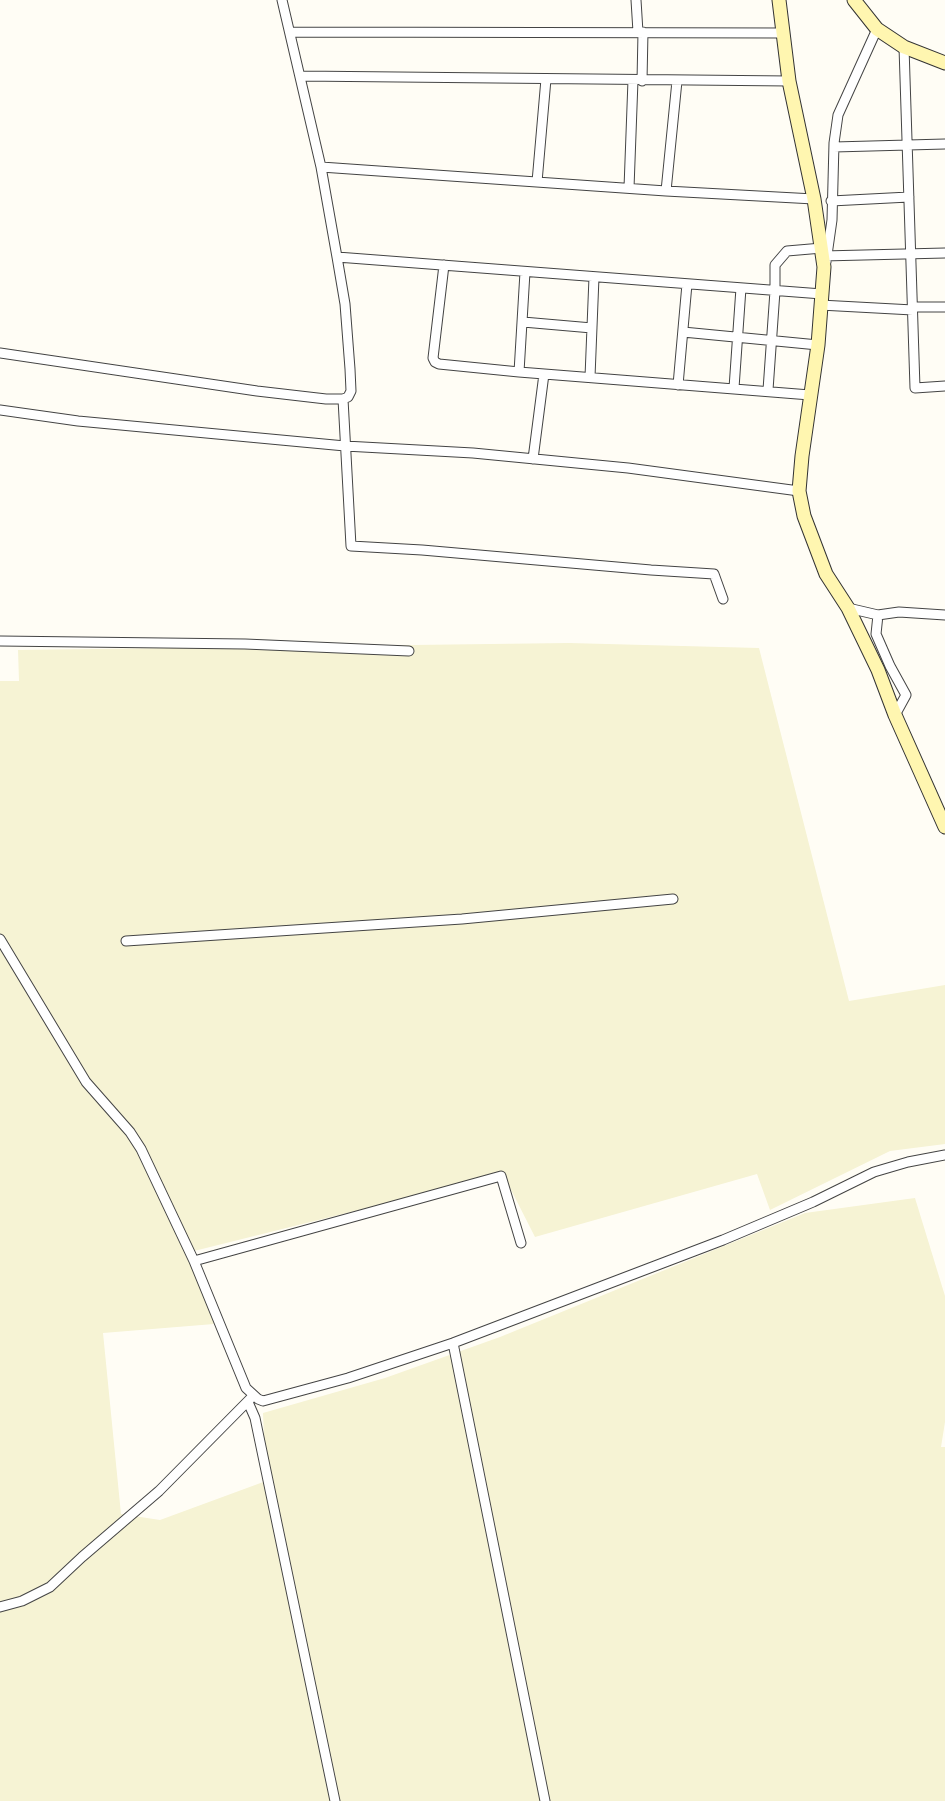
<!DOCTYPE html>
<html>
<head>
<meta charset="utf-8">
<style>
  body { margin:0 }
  canvas { display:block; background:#fffdf5 }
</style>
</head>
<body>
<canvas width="945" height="1801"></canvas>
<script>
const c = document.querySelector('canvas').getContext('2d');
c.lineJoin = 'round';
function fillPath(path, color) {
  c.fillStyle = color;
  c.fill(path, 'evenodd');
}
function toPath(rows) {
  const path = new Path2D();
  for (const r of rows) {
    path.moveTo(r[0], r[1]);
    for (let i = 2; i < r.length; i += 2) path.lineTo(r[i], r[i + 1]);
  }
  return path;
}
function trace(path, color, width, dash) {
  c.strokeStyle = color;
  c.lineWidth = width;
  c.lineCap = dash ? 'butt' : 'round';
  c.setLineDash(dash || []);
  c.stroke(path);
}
fillPath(toPath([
  [569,643,759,648,849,1001,945,985,945,1144,890,1151,770,1210,757,1174,535,1237,503,1174,190,1252,214,1324,103,1333,121,1514,160,1520,266,1481,263,1413,385,1378,500,1337,805,1213,915,1198,945,1296,945,1422,941,1447,945,1447,945,1801,0,1801,0,681,19,681,18,650]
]), '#f6f3d4');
const street = toPath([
  [636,0,638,32],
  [290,32,783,33],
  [904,47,915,388,945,386],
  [300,76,789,81],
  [642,81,643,32],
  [834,147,945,144],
  [321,167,666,191,814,199],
  [537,182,546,79],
  [629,188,633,80],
  [666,191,677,81],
  [831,201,909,197],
  [823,256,945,253],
  [337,257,822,294],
  [826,262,832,220,834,143,838,115,877,29],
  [444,265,433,358,435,362,439,364,519,372,810,395],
  [820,305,913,310],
  [913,307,945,307],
  [523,322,592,328],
  [683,332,818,345],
  [0,353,257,391,326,399,343,399,348,397,351,391,350,369,345,304,337,257,321,167,282,0],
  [519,372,525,272],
  [590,377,594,277],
  [678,385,687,284],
  [734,388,741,288],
  [768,390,775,291,775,265,787,251,822,248],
  [343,399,351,546,422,550,651,570,714,574,723,599],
  [0,410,78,421,345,446,473,453,628,468,799,491],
  [533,459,544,374],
  [848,608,878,615],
  [0,641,245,644,409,651],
  [895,715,906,695,890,666,876,634,878,615,899,612,945,615],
  [0,939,86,1082,130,1132,141,1149,194,1261,246,1388,258,1399,263,1401,348,1378,453,1343,723,1240,813,1202,874,1172,908,1162,945,1155],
  [126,941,462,919,673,899],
  [194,1261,501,1176,521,1243],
  [453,1343,545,1801],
  [248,1402,255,1418,335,1801],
  [0,1607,22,1601,50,1587,82,1557,159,1491,251,1398]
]);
const secondary = toPath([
  [779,0,789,81,814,199,824,267,818,345,802,456,799,491,804,516,826,574,848,608,878,670,895,715,945,827],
  [854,0,877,29,904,47,945,63]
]);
trace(street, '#444', 11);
trace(secondary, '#333', 15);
trace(street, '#fff', 9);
trace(secondary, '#fff6b0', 13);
</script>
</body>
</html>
